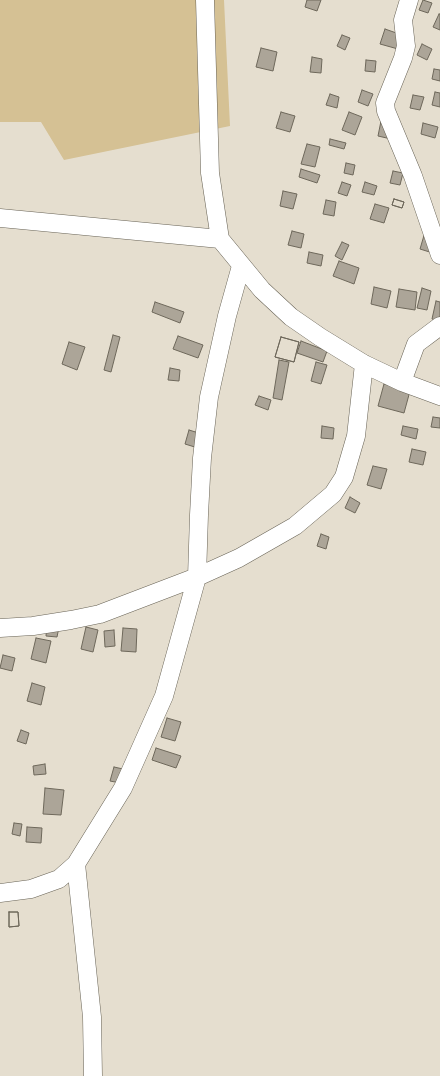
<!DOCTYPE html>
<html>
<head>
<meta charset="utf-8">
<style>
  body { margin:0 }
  canvas { display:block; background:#e5decf }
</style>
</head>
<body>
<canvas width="440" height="1076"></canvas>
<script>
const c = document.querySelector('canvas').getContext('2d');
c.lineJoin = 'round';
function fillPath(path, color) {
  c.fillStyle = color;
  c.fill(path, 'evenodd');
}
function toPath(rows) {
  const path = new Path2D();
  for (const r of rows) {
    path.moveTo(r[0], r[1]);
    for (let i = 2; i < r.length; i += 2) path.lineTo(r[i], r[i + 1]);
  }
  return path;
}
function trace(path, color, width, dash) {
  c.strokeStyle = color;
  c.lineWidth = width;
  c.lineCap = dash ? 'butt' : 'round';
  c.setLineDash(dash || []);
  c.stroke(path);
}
fillPath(toPath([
  [0,0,224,0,230,126,64,160,41,122,0,122]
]), '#d5c194');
const building = toPath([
  [307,0,321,0,317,11,305,7,307,0],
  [423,0,432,3,428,13,419,10,423,0],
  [439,14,440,14,440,30,433,27,439,14],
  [385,29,402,35,398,49,380,44,385,29],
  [342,35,350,38,345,50,337,46,342,35],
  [422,44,432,49,427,60,417,55,422,44],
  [261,48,277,52,273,71,256,67,261,48],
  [312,57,322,59,321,73,310,72,312,57],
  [366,60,376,61,375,72,365,71,366,60],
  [434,69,440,70,440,81,432,79,434,69],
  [362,90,373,94,368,106,358,102,362,90],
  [435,92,440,93,440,107,432,105,435,92],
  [330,94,339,97,337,108,326,105,330,94],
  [413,95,424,97,420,110,410,108,413,95],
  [281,112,295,116,290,132,276,128,281,112],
  [349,112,362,117,355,135,342,130,349,112],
  [381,121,391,139,378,136,381,121],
  [423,123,438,127,435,138,421,134,423,123],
  [330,139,346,143,344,149,329,145,330,139],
  [307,144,320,147,315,167,301,164,307,144],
  [346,163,355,165,353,175,344,173,346,163],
  [301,169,320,175,317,183,299,177,301,169],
  [393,171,403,173,400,185,390,183,393,171],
  [342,182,351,185,347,196,338,193,342,182],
  [365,182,377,186,374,195,362,192,365,182],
  [283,191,297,194,293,209,280,206,283,191],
  [394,199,404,202,402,208,392,205,394,199],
  [394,199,404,202,402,208,392,205,394,199],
  [326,200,336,202,334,216,323,214,326,200],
  [375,204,389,208,384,223,370,219,375,204],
  [292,231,304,234,301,248,288,245,292,231],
  [425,232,436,254,420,249,425,232],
  [342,242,349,245,342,260,335,256,342,242],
  [309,252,323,255,321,266,307,263,309,252],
  [339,261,359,268,354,284,333,276,339,261],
  [374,287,391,291,387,308,371,304,374,287],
  [422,288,431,291,427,310,417,308,422,288],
  [399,289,417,292,415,310,396,307,399,289],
  [436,301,440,302,440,321,432,319,436,301],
  [155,302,184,312,180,323,152,312,155,302],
  [113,335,120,337,111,372,104,370,113,335],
  [178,336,203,345,198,358,173,349,178,336],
  [281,337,299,342,294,362,275,357,281,337],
  [281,337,299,342,294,362,275,357,281,337],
  [301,341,327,351,323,362,297,353,301,341],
  [69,342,85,347,77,370,62,364,69,342],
  [279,360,289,362,282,400,273,398,279,360],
  [316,362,327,365,321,384,311,381,316,362],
  [170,368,180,370,179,381,168,380,170,368],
  [384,384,410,391,404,413,378,406,384,384],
  [259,396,271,400,268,410,255,405,259,396],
  [433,417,440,418,440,428,431,427,433,417],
  [322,426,334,428,333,439,321,438,322,426],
  [403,426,418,429,416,439,401,435,403,426],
  [189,430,202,434,198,448,185,444,189,430],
  [412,449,426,452,423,465,409,462,412,449],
  [373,466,387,469,381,489,367,485,373,466],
  [350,497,360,503,355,513,345,508,350,497],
  [321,534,329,537,326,549,317,546,321,534],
  [47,625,59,627,57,637,46,636,47,625],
  [86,627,98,630,93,652,81,649,86,627],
  [123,628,137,629,136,652,121,651,123,628],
  [114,630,115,646,105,647,104,631,114,630],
  [36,638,51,641,46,663,31,659,36,638],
  [3,655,15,658,12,671,0,668,3,655],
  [32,683,45,687,41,705,27,701,32,683],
  [167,718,181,722,175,741,161,737,167,718],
  [21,730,29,733,26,744,17,741,21,730],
  [156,748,181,756,176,768,152,760,156,748],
  [45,764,46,774,34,775,33,766,45,764],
  [114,767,123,769,120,783,110,781,114,767],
  [45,788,64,790,61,815,43,814,45,788],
  [14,823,22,824,20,836,12,834,14,823],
  [27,827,42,828,41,843,26,842,27,827],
  [9,912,18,912,19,926,9,927,9,912],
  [9,912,18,912,19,926,9,927,9,912]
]);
fillPath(building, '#aca598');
trace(building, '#6e685b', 1);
const minor = toPath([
  [205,0,210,173,220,239,262,290,291,317,320,337,364,364,402,382,440,396],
  [409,0,403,20,406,46,403,58,385,103,386,111,413,176,440,255],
  [0,218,220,239],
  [402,382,416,344,440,326],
  [0,628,33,626,71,620,100,614,197,577,239,558,295,526,333,494,344,477,356,436,364,364],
  [76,864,92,1017,93,1076],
  [0,893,31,889,59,879,76,864,123,788,164,696,197,577,199,515,202,458,209,397,227,316,241,266]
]);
trace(minor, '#686356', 19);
trace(minor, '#fff', 18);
</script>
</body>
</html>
